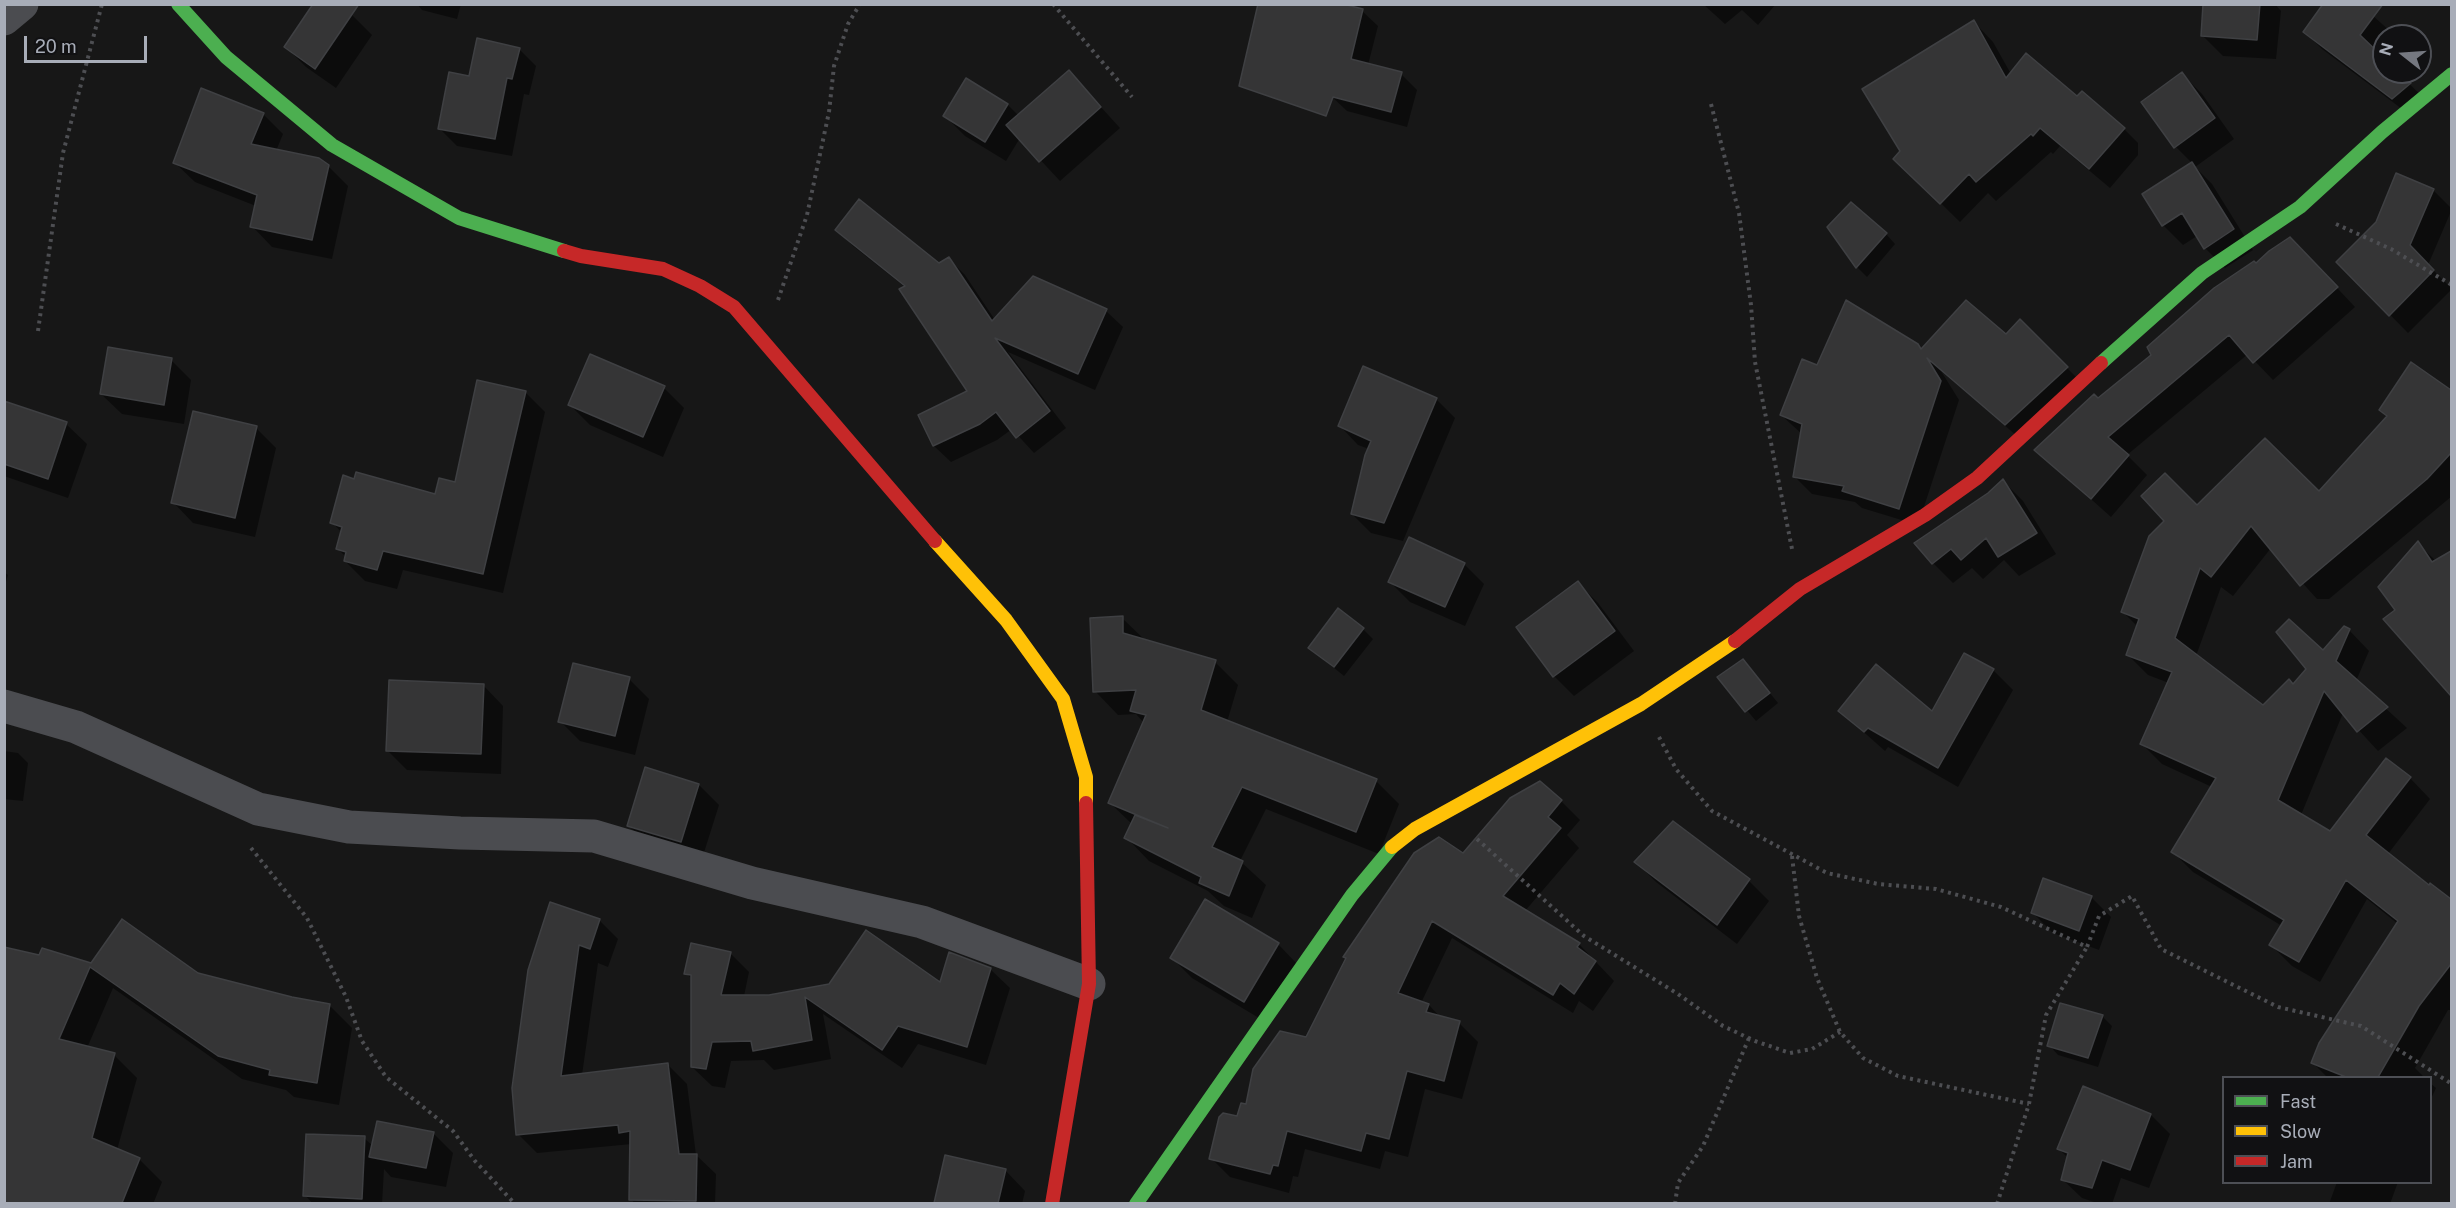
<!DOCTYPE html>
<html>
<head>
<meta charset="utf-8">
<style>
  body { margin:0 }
  #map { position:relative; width:2456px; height:1208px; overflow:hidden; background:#171717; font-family:"Public Sans",sans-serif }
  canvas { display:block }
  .frame { position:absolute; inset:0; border:6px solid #a8adb8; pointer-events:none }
  .legend { position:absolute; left:2222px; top:1076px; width:210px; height:108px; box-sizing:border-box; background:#111113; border:2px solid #4d4f55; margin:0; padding:8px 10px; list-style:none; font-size:18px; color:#a8adb8 }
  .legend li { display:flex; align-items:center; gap:12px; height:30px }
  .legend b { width:30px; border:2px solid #4d4f55 }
  .north { position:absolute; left:2372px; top:24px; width:60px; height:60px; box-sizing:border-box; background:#111113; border:2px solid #4d4f55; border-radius:50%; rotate:287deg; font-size:16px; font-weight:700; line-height:24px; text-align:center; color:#a8adb8 }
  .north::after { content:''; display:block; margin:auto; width:21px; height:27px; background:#757880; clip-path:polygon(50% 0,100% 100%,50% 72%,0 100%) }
  .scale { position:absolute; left:24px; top:36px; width:123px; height:27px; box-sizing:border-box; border:3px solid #a8adb8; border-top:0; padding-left:8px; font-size:18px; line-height:21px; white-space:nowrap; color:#a8adb8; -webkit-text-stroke:4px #111113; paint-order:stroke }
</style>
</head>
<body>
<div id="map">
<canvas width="2456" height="1208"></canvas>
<div class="frame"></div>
<ul class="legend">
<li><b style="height:8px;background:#4caf50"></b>Fast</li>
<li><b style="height:8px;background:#ffc107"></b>Slow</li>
<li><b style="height:8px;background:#c62828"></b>Jam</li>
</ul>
<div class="north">N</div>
<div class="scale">20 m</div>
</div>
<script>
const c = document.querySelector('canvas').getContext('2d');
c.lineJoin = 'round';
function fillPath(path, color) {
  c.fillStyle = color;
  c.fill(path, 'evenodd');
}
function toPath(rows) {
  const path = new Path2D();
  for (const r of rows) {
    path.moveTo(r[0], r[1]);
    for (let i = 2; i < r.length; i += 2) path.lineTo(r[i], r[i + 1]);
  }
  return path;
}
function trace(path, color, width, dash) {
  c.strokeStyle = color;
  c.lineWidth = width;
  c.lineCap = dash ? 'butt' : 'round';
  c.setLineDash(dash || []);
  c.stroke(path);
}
fillPath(toPath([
  [337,4,352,15,372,35,336,88,306,67,286,47],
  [417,4,461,4,457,19,422,10],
  [1703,4,1776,4,1758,25,1742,10,1725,24],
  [2204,4,2275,4,2281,11,2276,59,2223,56,2203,36],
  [2360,4,2392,33,2389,36,2384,36,2384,43,2376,53,2384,60,2384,72,2397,72,2427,101,2410,115,2322,49,2305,32],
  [1362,11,1378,26,1368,65,1401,74,1417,90,1407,127,1347,111,1330,95],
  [1974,22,1993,42,2011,74,2078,98,2118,123,2138,143,2138,155,2110,188,2060,146,2053,154,2051,152,1996,201,1988,193,1960,222,1895,158,1902,152],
  [519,49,536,66,529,95,524,94,512,156,457,146,440,129,470,77],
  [1069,72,1120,128,1060,181,1020,138,1006,161,965,136,945,116,967,80,1008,105,1019,116],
  [2182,74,2202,94,2234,139,2195,167,2212,184,2253,250,2225,268,2205,248,2197,236,2183,245,2163,225,2193,164,2176,147],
  [263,114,283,134,276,151,328,166,348,186,332,259,272,247,252,226,256,206,195,182,174,162],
  [2433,190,2452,209,2428,265,2452,289,2408,333,2338,262,2378,223],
  [1829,227,1886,234,1895,244,1867,277,1857,267],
  [837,230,939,265,949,259,965,275,995,320,1106,311,1123,327,1095,390,1008,352,1066,428,1034,453,1012,429,997,440,951,462,934,446,920,416,969,392,905,287,853,246],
  [2308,257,2355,307,2273,380,2248,354,2127,455,2147,475,2111,517,2036,450,2153,355,2256,265],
  [2020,321,2085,386,2024,442,1941,371,1959,400,1918,525,1862,508,1855,502,1812,494,1794,476,1802,434,1781,415,1817,367,1917,345,1922,350,2006,336],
  [171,360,191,380,184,424,122,414,101,394],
  [2412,364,2452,392,2452,496,2329,599,2317,599,2271,548,2233,596,2221,587,2196,656,2263,707,2294,686,2323,652,2349,630,2369,651,2356,681,2407,728,2378,751,2343,713,2301,815,2330,833,2410,778,2430,799,2388,854,2452,901,2452,1010,2448,1010,2415,1068,2425,1078,2328,1078,2313,1063,2398,924,2367,899,2320,982,2292,966,2271,945,2282,926,2193,872,2173,852,2212,787,2162,764,2142,744,2169,683,2148,675,2128,655,2138,627,2123,612,2197,507,2319,493,2388,417],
  [664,388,684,408,663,457,590,425,570,405],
  [525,392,545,412,503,593,403,570,397,589,365,581,345,561,346,557,338,549,342,533,332,522,436,496,456,484],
  [1436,399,1455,418,1403,541,1371,533,1352,514,1369,449,1358,445,1340,426],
  [4,402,66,424,87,444,68,498,4,476],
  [256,428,276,448,255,537,193,523,173,502],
  [2003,481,2023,501,2056,554,2019,576,2004,560,1983,579,1972,568,1953,583,1933,563,1989,494],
  [2418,544,2436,561,2452,552,2452,694,2386,619,2397,610],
  [1464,564,1484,584,1465,626,1410,602,1390,582],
  [4,572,8,575,4,588],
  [1578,583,1598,603,1634,651,1574,696,1554,676],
  [1122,618,1146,641,1215,662,1238,685,1227,722,1376,781,1399,804,1379,854,1266,809,1240,861,1266,885,1252,918,1224,906,1208,891,1149,861,1126,837,1132,824,1110,803,1144,723,1136,714,1118,715,1095,691],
  [1363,629,1373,639,1344,676,1310,648],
  [1743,660,1778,703,1756,721,1719,677],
  [1993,670,2013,690,1958,787,1888,747,1885,751,1840,711,1932,713],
  [629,679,649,699,635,755,580,741,560,721],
  [483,685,503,706,501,774,407,770,387,750],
  [4,751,18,753,28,763,23,801,4,799],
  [699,785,719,805,701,862,649,846,629,826],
  [1561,801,1580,820,1567,835,1579,848,1525,911,1579,944,1614,981,1593,1011,1579,1001,1573,1013,1452,938,1421,1003,1429,1005,1441,1018,1459,1023,1478,1042,1462,1099,1425,1089,1408,1157,1385,1151,1380,1169,1305,1149,1298,1177,1293,1176,1289,1193,1230,1177,1211,1158,1238,1118,1463,855],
  [1674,823,1749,881,1769,901,1737,944,1656,882,1636,862],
  [2091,897,2111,917,2099,950,2053,933,2033,913],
  [599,920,618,939,608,967,598,963,582,1075,668,1065,687,1084,696,1155,716,1174,715,1204,635,1204,631,1199,632,1144,537,1153,518,1134,530,971],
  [1278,944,1298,965,1264,1021,1192,978,1172,958],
  [4,948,40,957,92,965,197,974,292,999,329,1005,352,1028,339,1105,294,1097,286,1090,242,1079,113,988,87,1048,114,1055,137,1078,117,1150,139,1159,162,1182,153,1204,4,1204],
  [730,953,749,972,744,996,941,984,990,969,1010,988,986,1065,918,1044,902,1068,823,1014,831,1059,774,1070,764,1060,731,1061,725,1088,712,1086,692,1067,693,980,686,973],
  [2102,1016,2112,1026,2098,1067,2058,1055,2049,1045],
  [2430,1083,2436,1088,2430,1101],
  [2084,1088,2151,1115,2170,1134,2149,1188,2121,1178,2112,1204,2100,1204,2082,1198,2062,1179,2068,1158,2059,1149],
  [433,1133,453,1153,446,1187,391,1177,384,1169,382,1204,313,1204,305,1195,364,1138,373,1146],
  [946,1157,1005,1170,1025,1191,1022,1204,936,1204],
  [2337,1182,2398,1182,2390,1204,2329,1204]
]), '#0007');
const building = toPath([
  [313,4,359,4,315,69,284,47,313,4],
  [1258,4,1343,4,1363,9,1351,59,1402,72,1391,112,1333,97,1326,116,1239,86,1258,4],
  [2203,4,2260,4,2257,40,2201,36,2203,4],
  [2323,4,2383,4,2360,35,2384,58,2384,72,2399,72,2411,83,2392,99,2303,32,2323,4],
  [1974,20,2006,78,2026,53,2077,96,2082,91,2125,128,2089,169,2040,128,2033,136,2031,134,1976,182,1969,174,1940,204,1893,159,1900,151,1862,89,1974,20],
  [477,38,520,48,512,79,507,78,495,139,438,129,449,72,469,76,477,38],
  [1069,70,1101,107,1039,162,1006,125,1069,70],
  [2182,72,2215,118,2174,148,2141,102,2182,72],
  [966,78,1008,104,985,142,943,116,966,78],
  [201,88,264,113,251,144,319,158,329,165,312,240,250,227,257,195,173,163,201,88],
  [2192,162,2234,229,2204,249,2182,213,2162,226,2142,194,2192,162],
  [2396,173,2434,189,2410,245,2434,270,2389,316,2336,262,2376,222,2396,173],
  [859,199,939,263,949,257,992,321,1033,276,1107,309,1078,374,995,338,1050,411,1016,438,996,412,980,424,933,446,918,415,967,391,899,289,905,286,835,230,859,199],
  [1851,202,1887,233,1856,268,1827,227,1851,202],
  [2290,237,2338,287,2253,363,2229,335,2108,437,2129,455,2091,499,2034,450,2094,394,2098,398,2151,355,2147,347,2214,288,2254,261,2256,263,2269,251,2290,237],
  [1846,300,1918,344,1921,349,1966,300,2006,334,2020,319,2068,367,2005,425,1927,358,1941,381,1899,509,1842,491,1844,486,1793,477,1802,424,1780,415,1802,359,1817,365,1846,300],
  [108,347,172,358,164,405,100,394,108,347],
  [590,354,665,386,643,437,568,405,590,354],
  [2411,362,2451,390,2451,453,2427,479,2300,586,2251,526,2211,577,2200,568,2175,638,2263,705,2289,679,2293,684,2306,669,2276,632,2289,619,2323,650,2344,626,2350,629,2336,661,2388,707,2357,732,2324,691,2278,800,2330,831,2386,758,2411,777,2366,835,2429,885,2430,883,2451,899,2451,964,2419,1006,2378,1077,2346,1077,2311,1063,2319,1043,2398,921,2346,880,2299,962,2269,945,2284,920,2171,852,2216,778,2140,744,2172,672,2126,655,2139,619,2121,612,2149,536,2164,521,2141,496,2165,473,2197,505,2265,438,2319,491,2387,416,2379,410,2411,362],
  [1363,366,1437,398,1384,523,1351,514,1365,455,1371,441,1338,426,1363,366],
  [477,380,526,391,483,574,383,551,377,570,344,561,346,552,336,549,342,527,330,523,343,475,354,479,356,472,435,494,439,478,455,482,477,380],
  [4,401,67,422,48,479,4,464,4,401],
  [193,411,257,426,235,518,171,503,193,411],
  [2003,479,2037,533,1998,557,1986,538,1961,560,1951,549,1932,564,1914,543,1988,493,2003,479],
  [1409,537,1465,563,1445,607,1388,582,1409,537],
  [2418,541,2432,562,2451,551,2451,696,2383,619,2395,610,2378,587,2418,541],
  [1578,581,1615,631,1553,677,1516,627,1578,581],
  [1338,608,1364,628,1334,667,1308,648,1338,608],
  [1123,616,1123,633,1216,660,1201,710,1377,779,1356,832,1242,787,1212,847,1243,861,1229,896,1199,883,1201,877,1124,838,1135,815,1168,828,1108,803,1146,715,1130,711,1136,690,1093,692,1090,618,1123,616],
  [1964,653,1994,669,1938,768,1868,728,1864,732,1838,711,1876,664,1932,711,1964,653],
  [1743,659,1770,693,1745,712,1717,677,1743,659],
  [573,663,630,677,615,736,558,722,573,663],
  [389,680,484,684,481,754,386,751,389,680],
  [645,767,699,784,681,842,627,826,645,767],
  [1540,781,1562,800,1548,817,1561,828,1503,896,1580,943,1577,947,1596,961,1574,994,1560,983,1553,995,1432,921,1398,993,1429,1004,1426,1012,1460,1021,1444,1081,1407,1071,1389,1139,1366,1133,1361,1151,1287,1131,1278,1166,1273,1165,1270,1174,1209,1159,1219,1117,1223,1113,1237,1116,1241,1103,1246,1104,1253,1069,1280,1031,1306,1037,1346,958,1343,957,1414,853,1439,837,1463,853,1510,798,1540,781],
  [1673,821,1750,879,1717,925,1634,862,1673,821],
  [2043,878,2092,896,2079,931,2031,913,2043,878],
  [1205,899,1279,943,1244,1002,1170,958,1205,899],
  [550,902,600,919,590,949,579,945,561,1076,668,1063,679,1154,697,1154,696,1201,629,1200,630,1131,619,1133,618,1125,516,1135,512,1088,528,970,550,902],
  [122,919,198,973,292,997,330,1004,317,1083,269,1075,270,1070,218,1056,90,967,59,1039,115,1053,92,1138,140,1158,122,1203,4,1203,4,947,39,955,42,948,91,963,122,919],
  [866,930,940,982,949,952,991,968,967,1047,898,1026,882,1050,805,997,812,1040,753,1051,751,1041,712,1042,706,1069,691,1067,691,975,684,974,691,943,731,952,721,995,769,995,829,984,866,930],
  [2060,1003,2103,1015,2088,1058,2047,1046,2060,1003],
  [2083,1086,2151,1114,2130,1170,2102,1160,2092,1188,2061,1180,2068,1153,2057,1149,2083,1086],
  [377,1121,434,1132,426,1168,369,1157,377,1121],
  [306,1134,365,1136,362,1199,303,1196,306,1134],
  [945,1155,1006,1169,998,1203,934,1203,945,1155]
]);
fillPath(building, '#353536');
trace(building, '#3f4043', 1.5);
trace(toPath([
  [1053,4,1132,97],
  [1711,104,1739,213,1751,305,1755,362,1792,549],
  [2336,224,2391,249,2452,285],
  [778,300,807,215,829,112,834,66,848,24,860,4],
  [38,331,63,153,102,4],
  [1659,737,1676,769,1712,811,1827,873,1878,884,1936,889,2001,907,2087,947,2099,916,2132,896,2161,949,2278,1007,2361,1026,2452,1084],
  [1477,839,1584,936,1678,994,1723,1026,1755,1041,1790,1053,1812,1049,1840,1032],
  [251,848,307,918,346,997,362,1041,386,1077,453,1131,475,1161,515,1204],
  [1792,856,1799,916,1817,978,1840,1032,1863,1058,1898,1076,2029,1104],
  [1675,1204,1678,1183,1703,1146,1749,1038],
  [1997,1204,2029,1104,2046,1015,2087,947]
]), '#4d4e52', 4, [3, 4.5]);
trace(toPath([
  [4,19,22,4],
  [4,706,76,727,258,809,349,827,460,833,594,836,752,883,922,922,1089,984]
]), '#4b4c50', 33);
trace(toPath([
  [178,4,226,57,332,145,459,218,564,251],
  [2101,363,2202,273,2300,207,2382,132,2452,74],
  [1136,1204,1352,895,1392,847]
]), '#4caf50', 14);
trace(toPath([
  [935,541,1006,620,1063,699,1086,777,1086,803],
  [1392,847,1415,829,1641,704,1735,641]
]), '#ffc107', 14);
trace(toPath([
  [564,251,581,256,663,269,700,286,734,307,935,541],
  [1735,641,1800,589,1925,515,1977,478,2101,363],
  [1052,1204,1089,984,1086,803]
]), '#c62828', 14);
</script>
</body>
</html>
